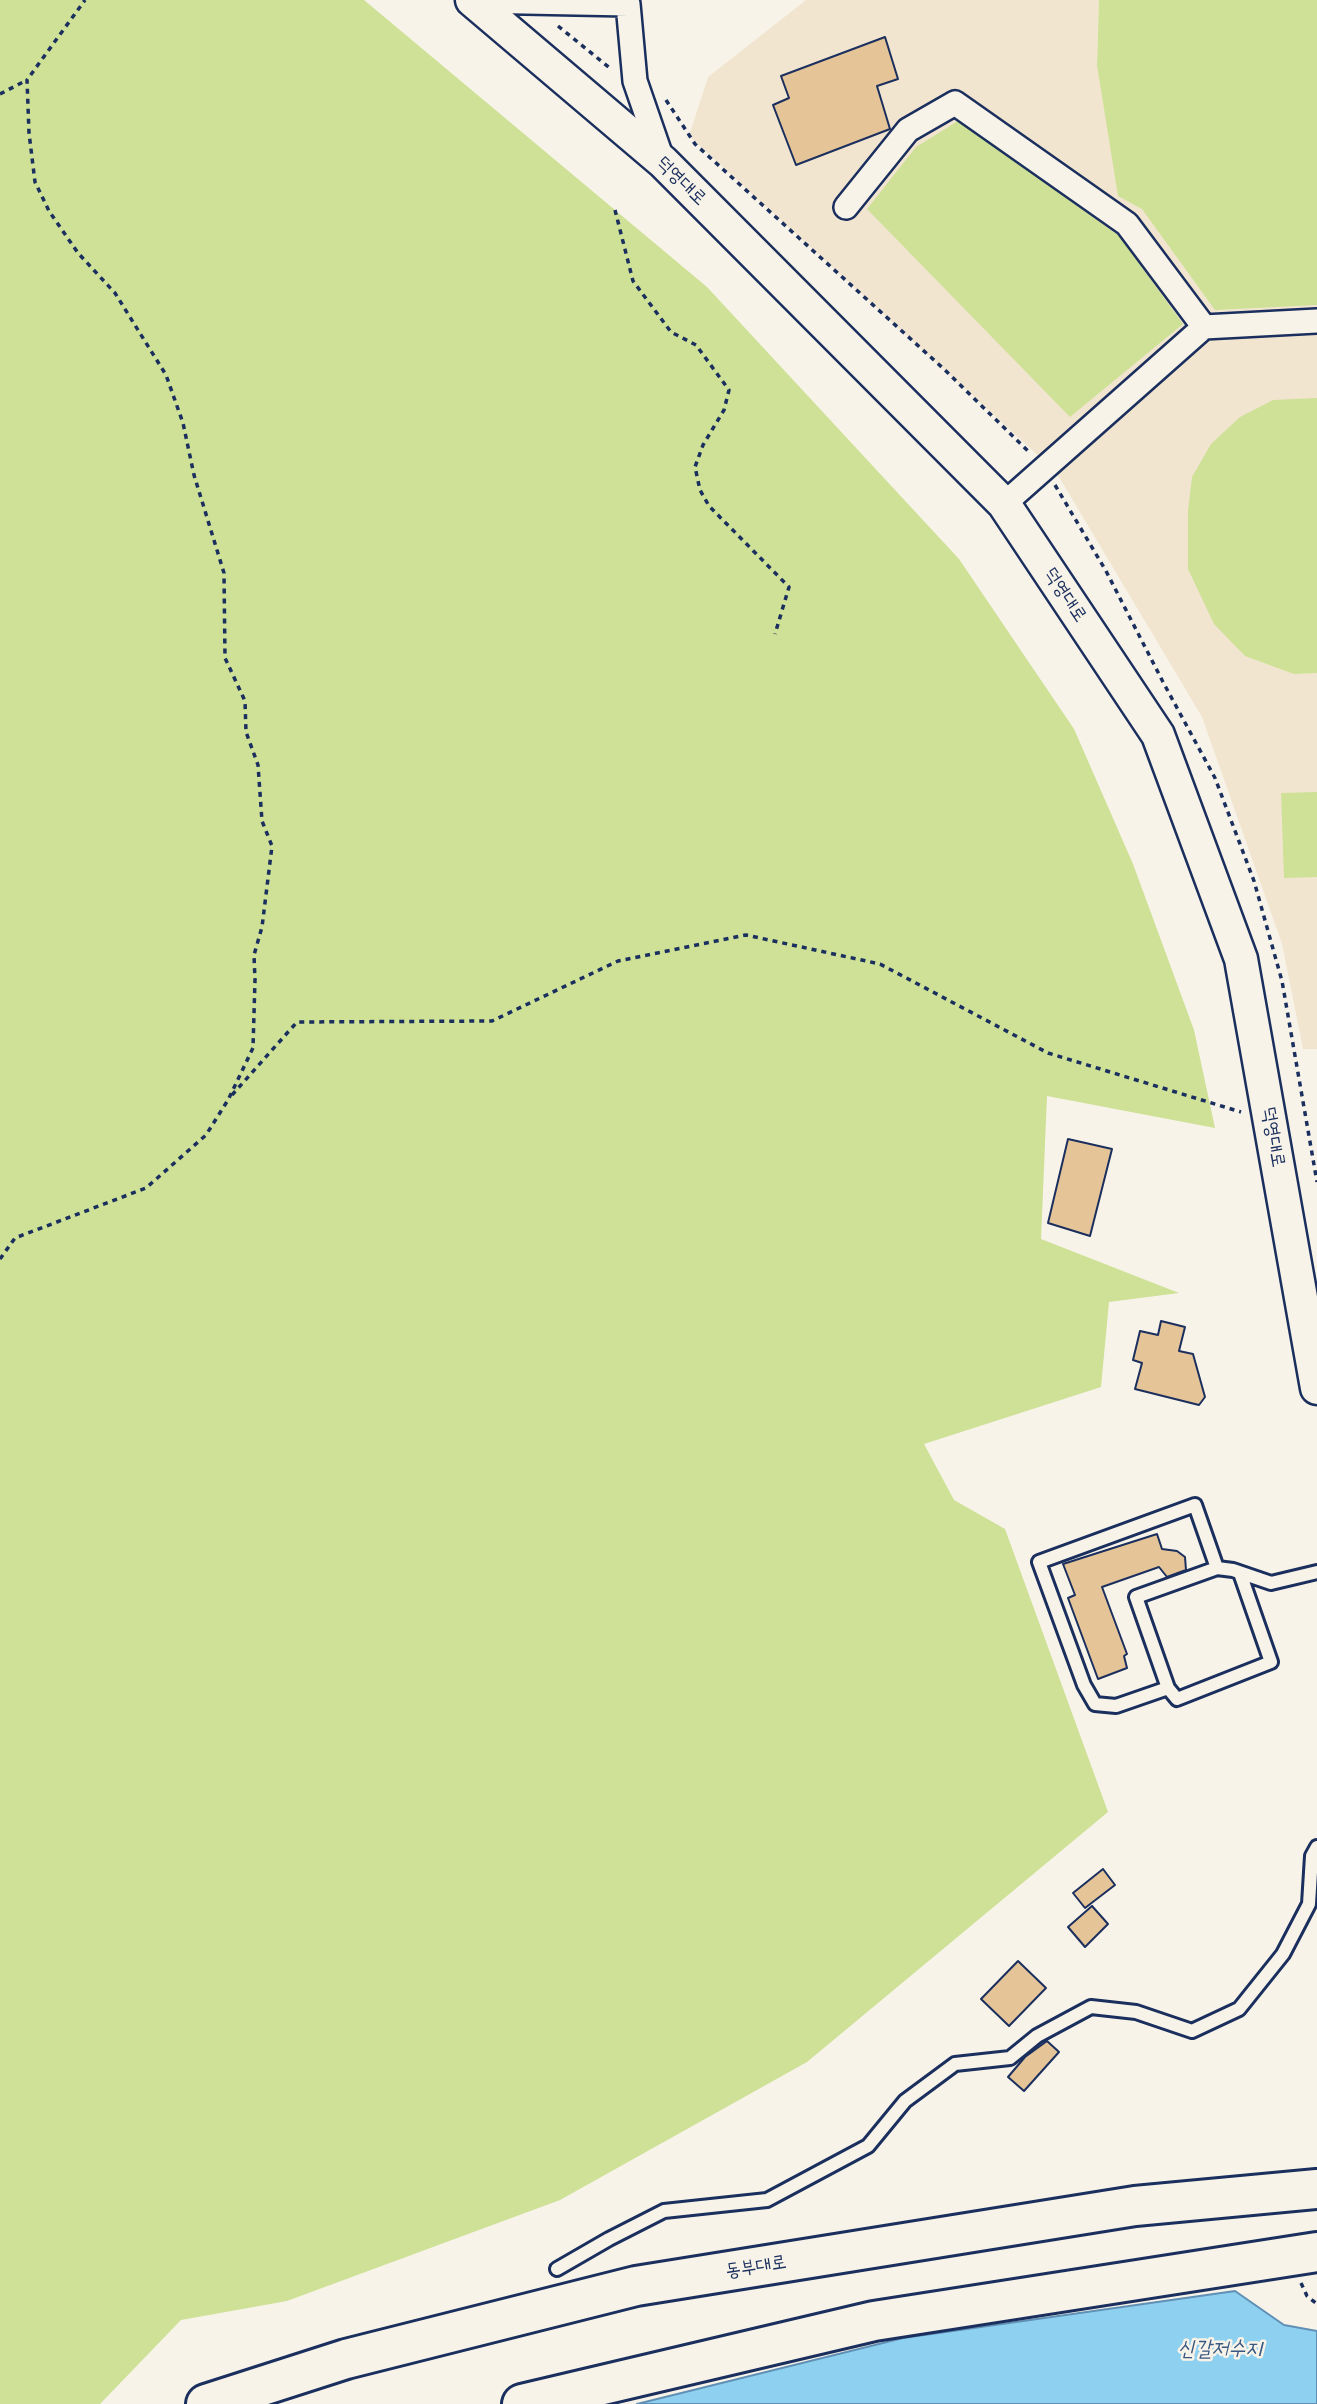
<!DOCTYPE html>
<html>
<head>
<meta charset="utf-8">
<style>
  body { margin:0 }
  canvas { display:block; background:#f7f3e8 }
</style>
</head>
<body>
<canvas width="1317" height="2404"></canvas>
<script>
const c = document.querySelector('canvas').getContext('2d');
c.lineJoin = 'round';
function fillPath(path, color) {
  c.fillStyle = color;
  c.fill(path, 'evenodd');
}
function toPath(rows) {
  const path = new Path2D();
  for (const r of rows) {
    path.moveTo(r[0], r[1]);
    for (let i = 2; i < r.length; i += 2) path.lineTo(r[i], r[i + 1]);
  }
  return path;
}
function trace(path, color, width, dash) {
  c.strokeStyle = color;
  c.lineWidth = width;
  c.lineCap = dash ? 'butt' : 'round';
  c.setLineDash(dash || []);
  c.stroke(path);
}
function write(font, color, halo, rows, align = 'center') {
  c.font = font + ' "Patrick Hand","Poor Story",sans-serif';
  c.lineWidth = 5;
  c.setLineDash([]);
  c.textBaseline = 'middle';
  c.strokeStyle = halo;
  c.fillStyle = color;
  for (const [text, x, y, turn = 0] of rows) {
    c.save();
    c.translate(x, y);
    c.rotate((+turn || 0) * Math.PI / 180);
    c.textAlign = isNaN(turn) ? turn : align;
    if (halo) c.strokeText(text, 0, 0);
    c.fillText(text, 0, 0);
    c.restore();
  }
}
fillPath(toPath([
  [806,0,1099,0,1097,63,1317,303,1317,1049,1303,1049,1282,944,1202,717,1056,472,689,136,708,77]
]), '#f2e5d0');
fillPath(toPath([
  [0,0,364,0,707,287,959,559,1074,729,1133,864,1194,1030,1215,1128,1047,1096,1041,1239,1179,1293,1109,1302,1101,1387,924,1444,954,1500,1005,1529,1108,1812,807,2062,560,2200,287,2301,181,2320,100,2404,0,2404],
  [1099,0,1317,0,1317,305,1215,310,1142,209,1118,196,1097,65],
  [958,121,1119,236,1183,324,1070,417,867,209,916,147],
  [1317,398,1317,673,1294,674,1245,656,1214,624,1188,569,1188,511,1192,477,1211,444,1240,417,1273,400],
  [1317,792,1317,877,1284,878,1281,793]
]), '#cee196');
const water = toPath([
  [1235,2291,1284,2325,1317,2331,1317,2404,637,2404,903,2338,1235,2291]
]);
fillPath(water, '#8ed0ef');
trace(water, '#6090b5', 2);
const building = toPath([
  [885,37,898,79,877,86,890,129,796,165,773,105,789,98,781,76,885,37],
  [1068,1139,1112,1149,1090,1236,1048,1223,1068,1139],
  [1161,1321,1185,1327,1179,1351,1193,1354,1205,1397,1199,1405,1135,1389,1142,1363,1133,1360,1140,1331,1158,1335,1161,1321],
  [1157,1534,1162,1549,1177,1551,1185,1557,1186,1570,1167,1577,1159,1567,1102,1587,1127,1654,1124,1656,1127,1668,1098,1679,1068,1598,1075,1595,1063,1564,1157,1534],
  [1103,1869,1115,1885,1085,1908,1073,1893,1103,1869],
  [1092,1906,1108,1924,1085,1947,1068,1927,1092,1906],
  [1018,1961,1046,1988,1009,2026,981,1999,1018,1961],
  [1047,2041,1059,2052,1024,2091,1008,2077,1025,2057,1047,2041]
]);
fillPath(building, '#e5c497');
trace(building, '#1b2f5e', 2);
const lane = toPath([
  [1240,1573,1271,1662,1177,1699,1168,1688,1136,1597,1217,1568,1233,1570,1271,1583,1317,1572],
  [1168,1688,1116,1706,1095,1704,1084,1685,1039,1562,1195,1505,1217,1568],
  [557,2269,609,2239,664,2211,767,2200,868,2146,905,2101,955,2064,1010,2058,1037,2036,1091,2007,1136,2012,1192,2031,1239,2009,1283,1954,1309,1904,1312,1856,1317,1847]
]);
const street = toPath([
  [473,1,628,4,635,81,663,162],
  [846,207,908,130,955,103,1127,224,1204,327],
  [1004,504,1204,327,1317,321]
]);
const secondary = toPath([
  [472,0,663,162,1004,504,1158,735,1241,959,1317,1388]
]);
const highway = toPath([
  [206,2404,346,2359,636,2286,1135,2206,1317,2189],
  [522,2404,874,2321,1317,2252]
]);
trace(lane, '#1b2f5e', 18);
trace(street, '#1b2f5e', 28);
trace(secondary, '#1b2f5e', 37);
trace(highway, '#1b2f5e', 44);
trace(toPath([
  [558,26,611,69],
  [0,94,27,80],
  [666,100,695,144,945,370,1031,454],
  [615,210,633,281,671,332,696,345,729,390,724,410,703,445,695,467,700,490,709,506,789,587,775,634],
  [1055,485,1106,571,1163,682,1215,778,1254,881,1282,981,1317,1182],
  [232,1095,297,1022,492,1021,618,961,746,935,880,964,1048,1053,1241,1112],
  [0,1259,15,1238,146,1188,206,1135,228,1100,253,1048,255,980,254,955,262,927,272,846,262,821,258,765,246,732,245,701,225,658,224,573,194,475,183,423,166,375,115,293,78,253,49,211,35,182,29,133,27,80,85,0],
  [1301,2283,1307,2296,1317,2304]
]), '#1b2f5e', 3.5, [5, 5]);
trace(lane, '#f7f3e8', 12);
trace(street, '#f7f3e8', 23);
trace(secondary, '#f7f3e8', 32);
trace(highway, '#f7f3e8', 38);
write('19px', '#1b2f5e', '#f7f3e8', [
  ["덕영대로",681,181,44],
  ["덕영대로",1065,595,56],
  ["덕영대로",1273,1137,80],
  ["동부대로",756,2267,-9]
]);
write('italic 21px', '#385782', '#f7f3e8', [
  ["신갈저수지",1220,2349]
]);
</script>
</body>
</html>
